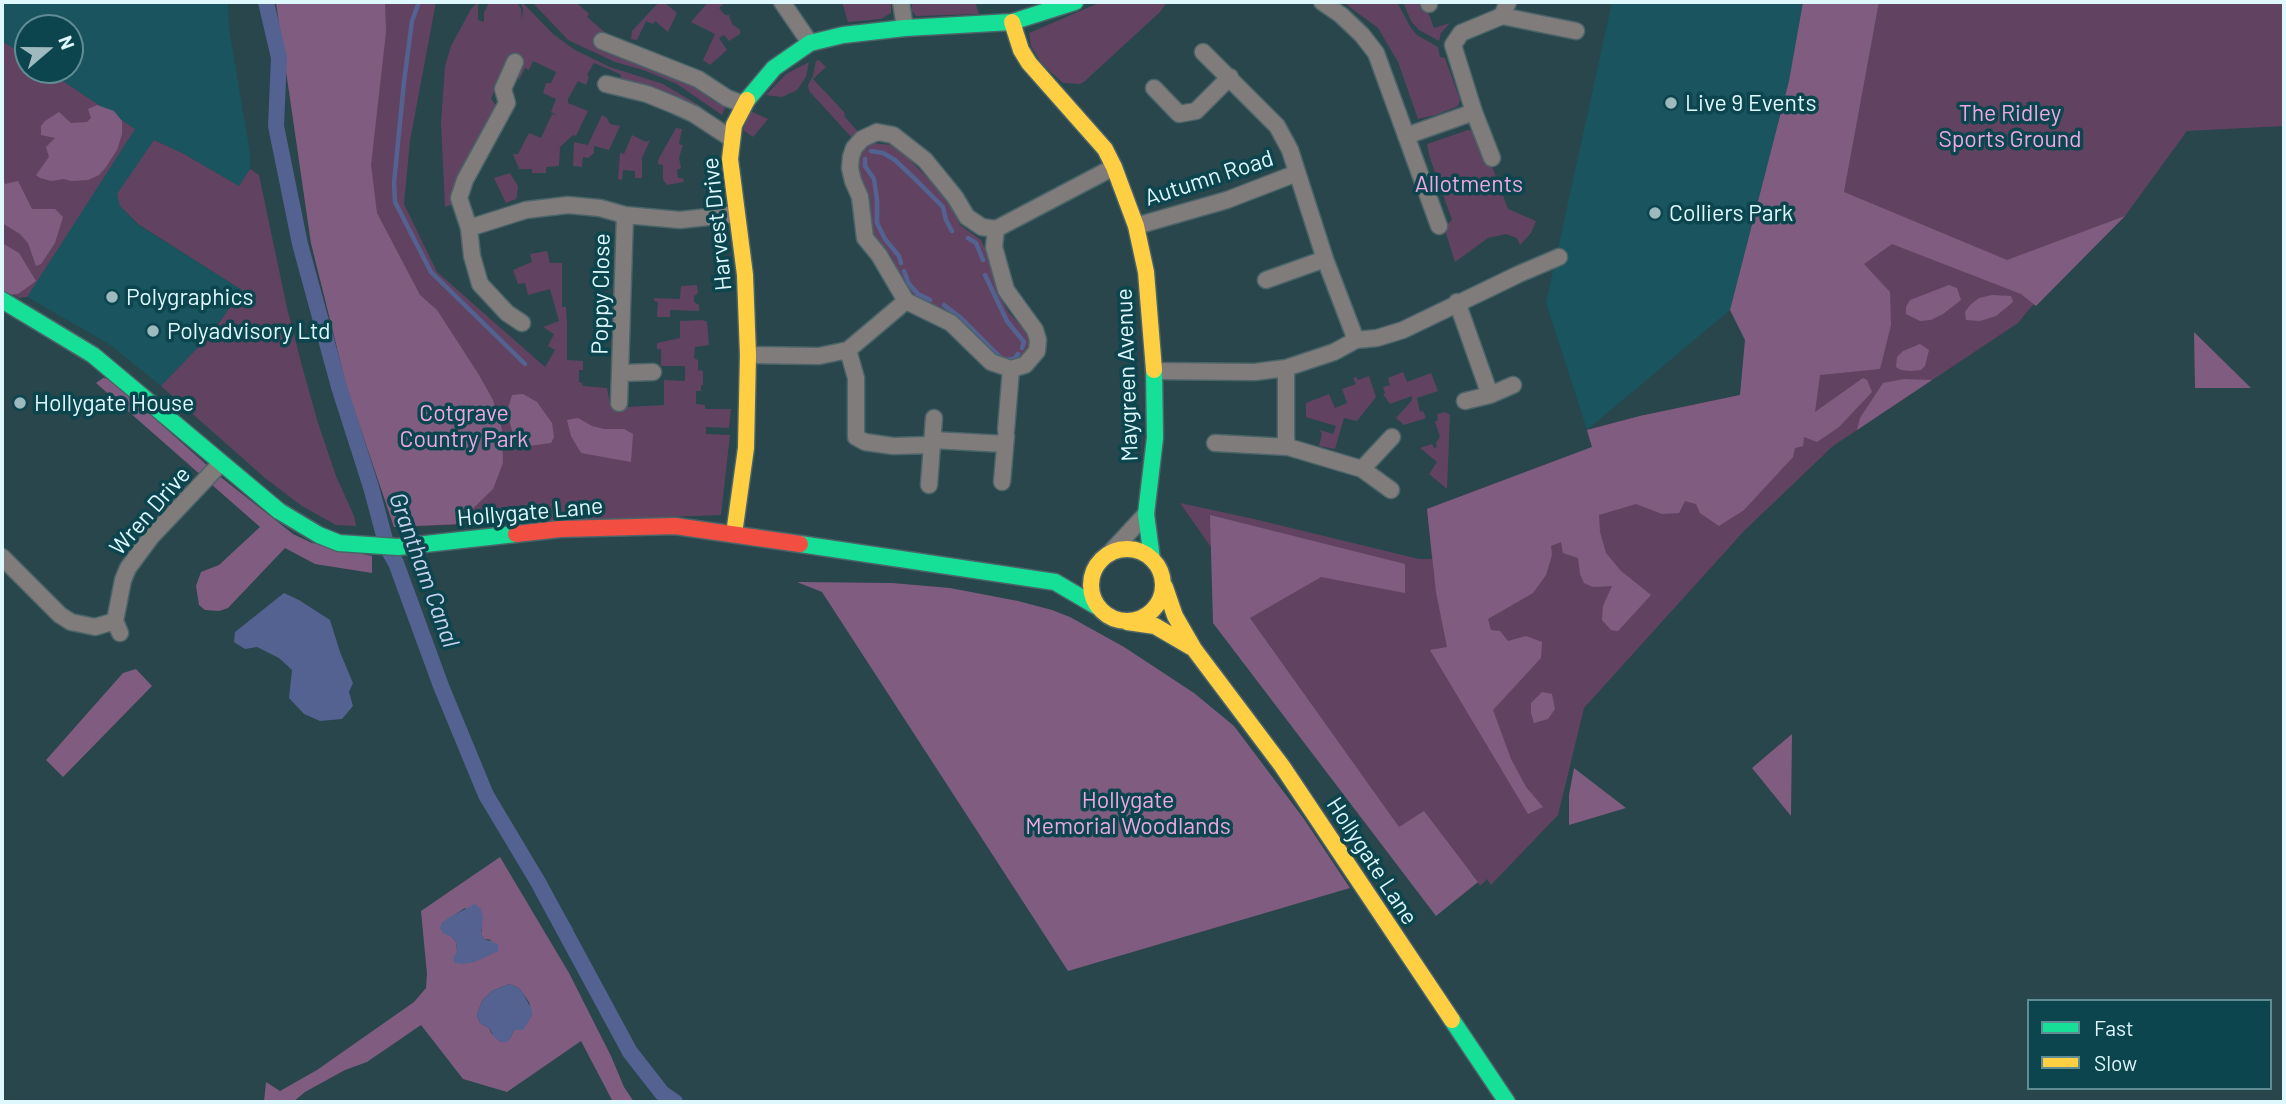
<!DOCTYPE html>
<html>
<head>
<meta charset="utf-8">
<style>
  body { margin:0 }
  #map { position:relative; width:2286px; height:1104px; overflow:hidden; background:#28464b; font-family:Barlow,sans-serif }
  canvas { display:block }
  .frame { position:absolute; inset:0; border:4px solid #def8fe; pointer-events:none }
  .legend { position:absolute; left:2027px; top:999px; width:245px; height:91px; box-sizing:border-box; background:#0c454e; border:2px solid #608d94; margin:0; padding:9px 12px; list-style:none; font-size:21px; color:#def8fe }
  .legend li { display:flex; align-items:center; gap:14px; height:35px }
  .legend b { width:35px; border:2px solid #608d94 }
  .north { position:absolute; left:14px; top:14px; width:70px; height:70px; box-sizing:border-box; background:#0c454e; border:2px solid #608d94; border-radius:50%; rotate:70deg; font-size:19px; font-weight:700; line-height:28px; text-align:center; color:#def8fe }
  .north::after { content:''; display:block; margin:auto; width:24px; height:32px; background:#9ebabf; clip-path:polygon(50% 0,100% 100%,50% 72%,0 100%) }
</style>
</head>
<body>
<div id="map">
<canvas width="2286" height="1104"></canvas>
<div class="frame"></div>
<ul class="legend">
<li><b style="height:9px;background:#16e098"></b>Fast</li>
<li><b style="height:9px;background:#ffcf43"></b>Slow</li>
</ul>
<div class="north">N</div>
</div>
<script>
const c = document.querySelector('canvas').getContext('2d');
c.lineJoin = 'round';
function fillPath(path, color) {
  c.fillStyle = color;
  c.fill(path, 'evenodd');
}
function toPath(rows) {
  const path = new Path2D();
  for (const r of rows) {
    if (r.length === 3) {
      path.moveTo(r[0] + r[2], r[1]);
      path.arc(r[0], r[1], r[2], 0, 2 * Math.PI);
      continue;
    }
    path.moveTo(r[0], r[1]);
    for (let i = 2; i < r.length; i += 2) path.lineTo(r[i], r[i + 1]);
  }
  return path;
}
function trace(path, color, width, dash) {
  c.strokeStyle = color;
  c.lineWidth = width;
  c.lineCap = dash ? 'butt' : 'round';
  c.setLineDash(dash || []);
  c.stroke(path);
}
function write(font, color, halo, rows, align = 'center') {
  c.font = font + ' Barlow,sans-serif';
  c.lineWidth = 7;
  c.setLineDash([]);
  c.textBaseline = 'middle';
  c.strokeStyle = halo;
  c.fillStyle = color;
  for (const [text, x, y, turn = 0] of rows) {
    c.save();
    c.translate(x, y);
    c.rotate((+turn || 0) * Math.PI / 180);
    c.textAlign = isNaN(turn) ? turn : align;
    if (halo) c.strokeText(text, 0, 0);
    c.fillText(text, 0, 0);
    c.restore();
  }
}
fillPath(toPath([
  [2,2,228,2,229,28,250,153,250,169,239,186,184,154,154,140,120,206,137,224,242,290,212,333,161,386,109,344,27,297,67,227,135,129,46,70,70,70,70,28,28,28,28,58,2,41],
  [1612,2,1803,2,1789,81,1730,310,1587,430,1546,303]
]), '#1a545e');
fillPath(toPath([
  [276,2,436,2,410,141,404,204,437,272,545,367,555,350,548,346,554,334,543,327,559,321,550,289,528,295,525,283,518,284,513,270,532,262,530,254,547,251,550,263,562,263,562,307,566,307,567,325,567,360,583,361,583,370,579,370,579,382,582,383,583,386,607,388,610,404,628,407,664,405,664,380,685,381,685,366,661,366,661,349,657,349,657,343,680,338,680,321,703,320,707,322,709,345,695,347,694,358,698,360,698,370,703,371,703,385,701,385,701,391,696,391,696,404,705,405,705,409,731,409,729,428,706,427,706,434,730,435,721,515,394,527,347,388,311,243],
  [478,2,478,20,484,22,484,13,489,2,517,2,521,9,522,20,523,9,520,2,522,2,553,34,575,50,610,67,663,84,700,106,719,122,709,119,711,115,705,111,702,114,622,81,620,74,594,63,587,75,589,77,586,85,578,81,568,99,568,103,588,111,576,136,573,135,560,147,559,166,546,167,546,173,532,173,532,169,519,169,513,154,518,154,529,133,541,138,552,114,558,116,551,112,556,99,543,93,546,83,551,83,556,72,533,61,529,70,525,68,519,80,516,72,519,64,508,58,491,99,497,106,457,178,459,180,453,204,445,207,441,123,445,66,451,46,471,9],
  [532,2,576,2,589,14,587,17,608,35,610,51,614,55,634,60,666,76,683,80,710,95,709,98,716,102,719,98,727,102,722,115,677,84,643,70,615,62,568,40],
  [659,2,664,2,677,13,668,32,655,21,653,24,646,21,637,40,631,39,632,31],
  [708,2,726,2,719,8,725,15,729,15,732,24,740,30,740,34,729,41,724,35,719,38,727,50,710,65,703,60,715,34,691,22],
  [842,2,891,2,891,13,881,19,848,22],
  [912,2,975,2,979,14,916,16,912,11],
  [1101,2,1167,2,1160,12,1085,81,1080,84,1063,83,1042,64,1031,46,1029,33],
  [1343,2,1397,2,1411,28,1417,35,1438,47,1440,57,1445,58,1460,100,1458,106,1436,115,1418,119,1398,62,1378,28],
  [1403,2,1420,2,1422,10,1427,9,1434,28,1450,23,1441,33,1439,41,1419,30,1411,21],
  [1879,2,2284,2,2284,126,2187,131,2125,216,2031,307,2018,323,1833,446,1744,531,1584,708,1558,815,1491,885,1487,879,1480,886,1472,873,1399,828,1250,618,1257,613,1180,503,1254,519,1419,559,1432,559,1427,509,1592,447,1587,430,1640,416,1740,395,1797,163,1844,191],
  [2,41,28,58,28,70,46,70,135,129,27,297,19,298,2,287],
  [819,60,826,67,813,79,844,112,845,117,860,134,855,141,809,91,808,85,813,76,816,61],
  [809,62,806,77,797,90,782,97,766,95,786,74],
  [750,111,768,119,753,137,743,130],
  [602,115,607,118,610,124,620,126,609,150,594,146,594,153,588,158,583,157,582,167,573,166,574,142,588,145],
  [676,128,682,129,679,144,683,145,679,158,681,168,677,170,678,178,683,178,684,182,667,185,663,180,663,165,658,164,658,160],
  [1468,130,1479,132,1508,209,1536,221,1531,233,1520,245,1517,238,1506,234,1488,238,1455,262,1444,227,1452,220,1429,155,1427,144],
  [632,135,646,142,650,140,642,158,642,178,635,178,635,171,623,170,622,180,618,179,620,153,624,154],
  [154,140,184,154,239,186,250,169,259,175,287,308,302,366,318,423,336,476,354,516,356,526,336,525,302,506,265,478,161,386,212,333,242,290,138,224,120,206,117,194],
  [873,143,891,145,906,156,950,201,960,225,981,240,989,257,999,294,1009,313,1025,330,1029,339,1028,353,1024,358,1012,364,993,356,963,322,915,296,906,287,890,254,879,245,870,230,870,198,858,172,857,164,862,149],
  [510,173,518,186,517,196,516,199,506,203,494,178],
  [697,285,698,293,694,296,694,302,699,305,699,311,670,310,670,317,657,317,658,302,654,301,654,298,680,299,681,286],
  [1403,372,1407,382,1431,373,1438,391,1417,398,1420,412,1423,411,1426,418,1404,425,1396,418,1412,400,1412,396,1390,404,1383,394,1385,393,1383,387,1390,385,1388,378],
  [1369,376,1376,397,1357,421,1344,418,1335,449,1319,446,1322,434,1320,430,1333,434,1336,426,1306,417,1306,403,1329,394,1335,408,1347,403,1342,389,1356,384,1353,378,1356,377,1358,380],
  [1445,412,1450,415,1447,489,1429,474,1437,462,1420,448,1432,444,1434,448,1437,447,1436,443,1440,437,1435,422,1438,420,1437,414]
]), '#614361');
fillPath(toPath([
  [276,2,385,2,386,32,371,165,377,213,420,295,437,310,479,375,493,400,502,430,503,463,493,489,457,524,394,527,347,388,311,243],
  [1803,2,1879,2,1844,192,2007,260,2125,216,2036,306,2021,294,1892,244,1864,264,1890,292,1891,325,1880,369,1820,375,1815,412,1863,378,1867,380,1872,392,1839,427,1817,442,1804,437,1803,446,1795,448,1793,457,1744,510,1719,526,1700,513,1696,504,1685,501,1679,513,1662,514,1636,504,1599,515,1600,532,1606,553,1621,571,1651,595,1618,631,1611,630,1602,620,1603,606,1612,586,1593,587,1584,583,1580,574,1578,558,1563,553,1561,542,1551,546,1552,555,1546,575,1533,593,1488,619,1491,630,1500,631,1508,641,1526,636,1542,642,1541,658,1493,710,1511,759,1526,787,1543,807,1528,814,1430,650,1447,647,1436,592,1427,509,1592,447,1587,430,1640,416,1740,395,1745,340,1730,310,1789,81],
  [97,105,114,111,122,121,122,134,117,150,106,167,99,175,88,180,71,181,64,179,51,181,40,178,36,175,49,157,46,147,55,138,41,135,41,126,45,121,59,112,71,123,87,122,91,118,88,109],
  [2,174,5,184,18,181,32,209,55,209,63,217,55,243,41,264,36,266,28,243,20,234,2,223],
  [2,243,19,253,36,281,18,294,7,295,2,291],
  [1949,285,1957,288,1961,300,1943,314,1931,320,1920,321,1906,314,1906,307,1910,300],
  [1992,295,2011,296,2013,302,1996,316,1980,321,1966,320,1965,312,1970,305,1979,298],
  [2194,332,2251,388,2195,388],
  [1920,344,1929,350,1925,366,1921,370,1910,371,1901,370,1896,367,1897,357,1903,351],
  [103,378,110,379,218,475,293,534,312,543,372,556,372,573,315,564,285,548,228,608,219,611,205,610,199,605,196,586,201,572,219,565,260,527,96,383],
  [1904,379,1932,380,1857,430,1860,418,1883,383],
  [523,394,537,402,552,423,554,437,551,443,529,446,514,438,507,412,512,395],
  [578,418,592,426,604,429,624,429,633,434,631,462,581,453,571,436,567,420],
  [1210,515,1405,564,1405,593,1321,577,1250,618,1399,827,1424,811,1478,882,1436,916,1213,623],
  [797,582,892,583,950,588,1018,601,1052,610,1070,617,1124,647,1194,693,1234,726,1304,819,1350,888,1068,971,822,592],
  [136,669,152,686,63,777,46,760,123,673],
  [1542,692,1552,694,1555,709,1548,719,1534,723,1531,713,1531,703],
  [1792,734,1791,816,1752,768],
  [1574,768,1626,808,1569,825,1569,795],
  [500,857,569,973,611,1056,624,1087,634,1102,613,1102,581,1041,507,1092,463,1079,421,1025,367,1062,345,1070,305,1092,293,1102,264,1102,266,1082,280,1091,317,1070,414,1002,426,988,427,974,421,911],
  [465,908,482,929,481,934,484,939,492,940,457,951,456,942,442,923],
  [509,984,519,988,529,1002,532,1015,523,1029,514,1030,510,1039,501,1042,491,1033,489,1028,480,1023,477,1015,482,1001,492,991]
]), '#805d80');
fillPath(toPath([
  [284,593,299,600,330,620,340,652,353,683,349,692,353,706,342,719,320,721,304,714,289,698,292,670,279,658,257,647,245,649,234,642,235,632],
  [542,878,573,929,562,935,533,883],
  [475,904,481,909,483,917,481,934,484,939,498,944,498,951,475,962,463,964,455,963,453,958,457,951,456,942,452,937,443,933,440,928,442,923,448,918],
  [509,984,519,988,524,995,532,1010,532,1015,523,1030,514,1030,510,1039,507,1042,501,1042,494,1037,489,1028,480,1023,477,1015,482,1001,492,991]
]), '#536290');
trace(toPath([
  [419,2,412,21,404,82,394,183,395,202,431,272,525,364],
  [871,151,883,153,895,160,916,180,943,207,946,220,952,231],
  [865,159,865,166,874,179,877,200,877,223,885,239,899,256,901,263],
  [968,238,976,243,983,260],
  [904,271,909,284,918,294,930,300],
  [985,275,1007,321,1024,342,1022,348],
  [944,305,961,318,1003,360,1014,359,1018,354]
]), '#536290', 4.5);
trace(toPath([
  [266,2,279,58,276,126,300,244,339,387,371,487,387,547,396,563,441,686,486,795,538,882,630,1052,662,1093,675,1102]
]), '#536290', 16);
const street = toPath([
  [782,2,810,43],
  [901,2,905,28],
  [1322,2,1341,15,1362,35,1376,53,1439,226],
  [1429,2,1429,4],
  [1502,16,1576,31],
  [602,41,698,79,727,98,743,104],
  [1203,52,1277,126,1290,150,1325,259,1356,340],
  [515,62,503,89,507,103,465,180,459,198,469,228,472,256,480,284,507,313,522,323],
  [606,84,647,94,674,105,694,114,732,139],
  [1154,88,1179,114,1196,111,1230,77],
  [877,132,893,135,925,160,955,197,967,217,982,227,996,229,994,247,1006,290,1035,330,1038,340,1037,351,1025,365,1011,369,991,362,951,323,906,301,879,255,865,238,860,197,853,181,850,168,851,157,854,148,862,139,877,132],
  [1406,136,1474,112],
  [1492,158,1474,112,1453,45,1461,33,1502,16,1508,2],
  [1136,226,1227,200,1297,173],
  [469,228,526,210,568,205,600,208,625,215,680,220,736,214],
  [996,229,1114,167],
  [1519,274,1559,257],
  [1266,280,1325,259],
  [1457,302,1490,395],
  [848,350,856,378,856,437,865,442,893,446,931,445],
  [748,355,819,356,848,350,906,301],
  [1286,368,1286,440,1288,447,1362,469,1391,490],
  [1154,371,1255,372,1286,368,1334,352,1356,340,1377,338,1403,330,1517,275],
  [622,373,653,372],
  [1465,401,1490,395,1513,385],
  [619,403,625,215],
  [1006,430,1011,369],
  [932,440,1005,444],
  [1215,443,1288,447],
  [1362,469,1392,437],
  [1002,482,1006,436],
  [929,485,934,418],
  [1109,554,1146,514],
  [2,557,60,615,71,622,95,627,115,621],
  [120,633,115,621,123,580,128,568,151,537,221,463]
]);
const fast = toPath([
  [747,100,774,68,810,43,843,35,905,28,1012,22,1075,2],
  [2,300,93,355,279,511,319,535,339,543,398,547,516,534],
  [800,544,1055,582,1096,606],
  [1152,559,1146,514,1155,438,1154,370],
  [1452,1020,1507,1102]
]);
const slow = toPath([
  [1012,22,1021,50,1029,63,1105,149,1114,167,1136,226,1146,272,1154,370],
  [734,534,746,448,748,355,745,275,730,159,734,125,747,100],
  [1127,585,36],
  [1165,587,1175,616,1194,649,1282,766,1452,1020],
  [1127,622,1155,626,1191,647]
]);
const jam = toPath([
  [516,534,560,529,675,526,800,544]
]);
trace(street, '#4b6469', 19);
trace(fast, '#4b6469', 19);
trace(slow, '#4b6469', 19);
trace(jam, '#4b6469', 19);
trace(street, '#807c7b', 16);
trace(fast, '#16e098', 16);
trace(slow, '#ffcf43', 16);
trace(jam, '#f24e42', 16);
for (const [x, y, r, color] of [
  [1671,103,7,"#9ebabf"],
  [1655,213,7,"#9ebabf"],
  [112,297,7,"#9ebabf"],
  [153,331,7,"#9ebabf"],
  [20,403,7,"#9ebabf"]
]) {
  const dot = new Path2D();
  dot.arc(x, y, r, 0, 2 * Math.PI);
  c.fillStyle = color;
  c.fill(dot);
  trace(dot, '#0c454e', 2.5);
}
write('23px', '#def8fe', '#0c454e', [
  ["Live 9 Events",1685,103],
  ["Colliers Park",1669,213],
  ["Polygraphics",126,297],
  ["Polyadvisory Ltd",167,331],
  ["Hollygate House",34,403]
], 'left');
write('23px', '#eda8e3', '#0c454e', [
  ["The Ridley",2010,113],
  ["Sports Ground",2010,139],
  ["Allotments",1469,184],
  ["Cotgrave",464,413],
  ["Country Park",464,439],
  ["Hollygate",1128,800],
  ["Memorial Woodlands",1128,826]
]);
write('23px', '#def8fe', '#0c454e', [
  ["Autumn Road",1209,178,-18],
  ["Harvest Drive",717,224,-96],
  ["Poppy Close",601,294,-89],
  ["Maygreen Avenue",1127,375,-92],
  ["Wren Drive",150,511,-49],
  ["Hollygate Lane",530,512,-5],
  ["Hollygate Lane",1372,861,57]
]);
write('italic 24px', '#c8d2f1', '#0c454e', [
  ["Grantham Canal",424,570,70]
]);
</script>
</body>
</html>
